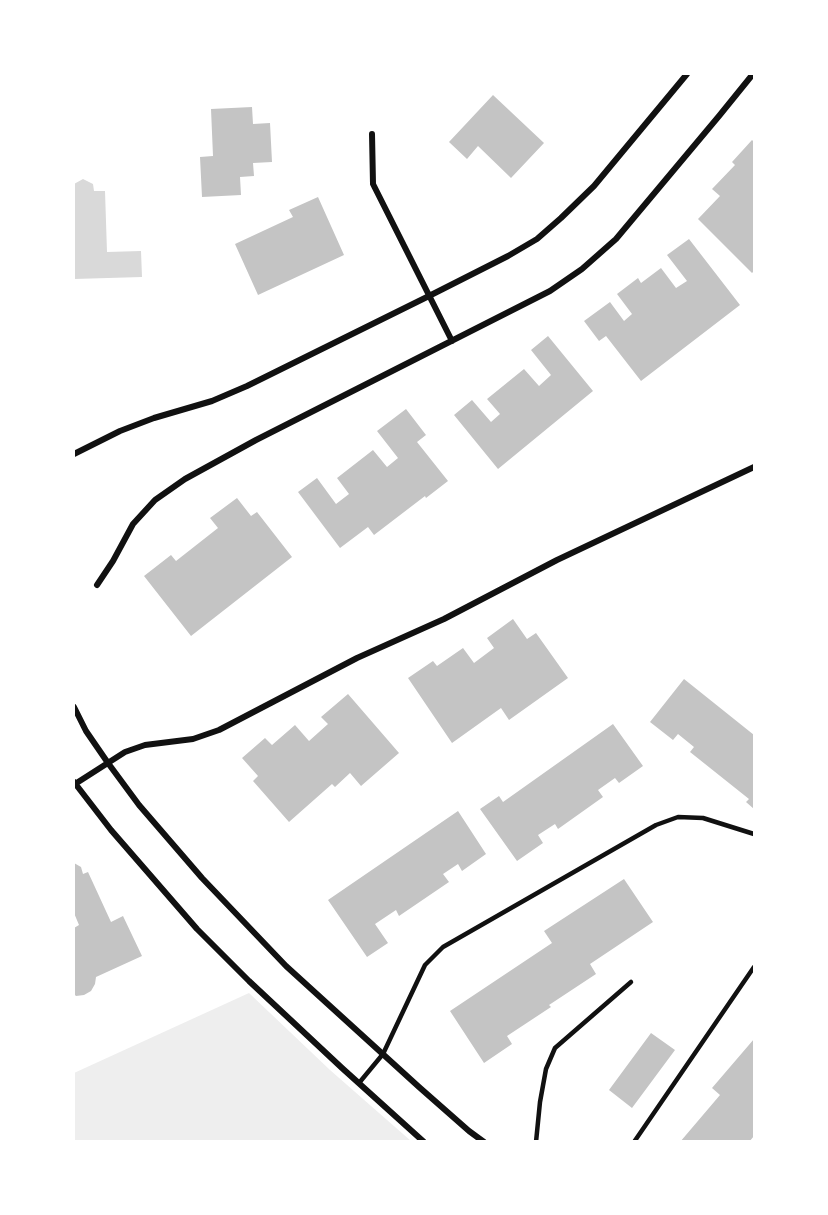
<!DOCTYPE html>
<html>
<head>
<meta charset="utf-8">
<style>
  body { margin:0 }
  #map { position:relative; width:828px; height:1215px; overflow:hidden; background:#fff; font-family:"Golos Text",sans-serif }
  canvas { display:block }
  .frame { position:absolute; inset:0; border:75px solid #fff; pointer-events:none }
</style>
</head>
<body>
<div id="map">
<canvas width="828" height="1215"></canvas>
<div class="frame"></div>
</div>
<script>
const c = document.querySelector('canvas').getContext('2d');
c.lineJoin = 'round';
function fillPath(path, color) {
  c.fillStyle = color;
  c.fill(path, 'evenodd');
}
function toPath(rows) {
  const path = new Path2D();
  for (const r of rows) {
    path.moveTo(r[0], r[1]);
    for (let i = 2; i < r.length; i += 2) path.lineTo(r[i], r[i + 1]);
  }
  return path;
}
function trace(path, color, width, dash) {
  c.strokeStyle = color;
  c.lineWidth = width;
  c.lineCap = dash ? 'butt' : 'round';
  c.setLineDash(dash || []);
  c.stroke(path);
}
fillPath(toPath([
  [249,993,330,1070,411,1141,74,1141,74,1073]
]), '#eee');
fillPath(toPath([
  [83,179,93,184,94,191,105,191,107,252,141,251,142,277,74,279,74,184]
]), '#d9d9d9');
fillPath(toPath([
  [493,95,544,143,511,178,478,146,467,159,449,142],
  [252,107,253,124,270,123,272,162,253,163,254,176,240,177,241,195,202,197,200,157,213,156,211,109],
  [752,140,754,142,754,271,752,273,698,219,720,196,712,189,735,165,732,162],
  [318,197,344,255,258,295,235,244,293,217,289,210],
  [689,239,740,305,641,381,606,336,599,341,584,321,610,302,624,321,632,314,617,294,638,278,641,283,661,268,676,288,687,281,667,255],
  [548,336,593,391,498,469,454,415,472,400,491,422,500,414,487,399,524,369,539,386,551,375,531,350],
  [406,409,426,435,417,442,448,481,426,498,425,496,374,535,368,527,340,548,298,492,317,478,336,504,349,494,337,478,373,450,387,467,398,458,377,431],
  [237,498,251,516,257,512,292,557,191,636,144,576,171,555,176,561,218,528,210,518],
  [513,619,527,639,536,633,568,678,509,720,501,708,452,743,408,678,433,661,437,666,463,648,474,663,494,648,487,638],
  [684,679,754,735,754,809,746,802,749,799,690,752,694,747,678,734,673,740,650,722],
  [348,694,399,753,361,786,350,773,335,787,332,784,289,822,253,781,258,776,242,758,265,738,272,745,295,725,309,741,328,724,321,717],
  [613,724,643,766,619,783,615,778,598,790,603,797,558,829,555,824,538,835,543,843,517,861,480,809,499,796,503,802],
  [458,811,486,854,462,871,458,864,443,874,449,882,399,916,396,910,375,924,388,943,367,957,328,900],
  [74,863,81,867,83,874,88,872,111,922,123,916,142,956,96,977,95,984,91,991,84,995,76,996,74,994,74,928,79,925,74,913],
  [624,879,653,922,590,964,596,974,549,1005,551,1007,507,1036,512,1044,484,1063,450,1011,552,943,544,931],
  [651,1033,675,1050,632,1108,609,1090],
  [754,1039,754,1136,749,1142,680,1142,720,1095,712,1088]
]), '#c4c4c4');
trace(toPath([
  [359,1083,383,1054,425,965,443,947,656,825,678,817,703,818,754,834],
  [536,1142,540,1102,546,1069,555,1048,631,982],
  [634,1142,754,967]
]), '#111', 4.5);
trace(toPath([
  [372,134,373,184,452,341],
  [74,454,120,431,154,418,212,401,247,386,429,296,508,256,537,239,561,218,594,186,687,74],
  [97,585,113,561,133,524,155,500,185,479,256,440,550,291,582,269,616,239,719,116,753,74],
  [74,707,86,731,108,763,139,805,202,878,286,966,419,1087,469,1131,484,1142],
  [74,782,111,830,197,929,249,981,342,1068,424,1142],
  [75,784,125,752,145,745,193,739,219,730,357,658,444,619,557,560,754,467]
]), '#111', 6);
</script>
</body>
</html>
